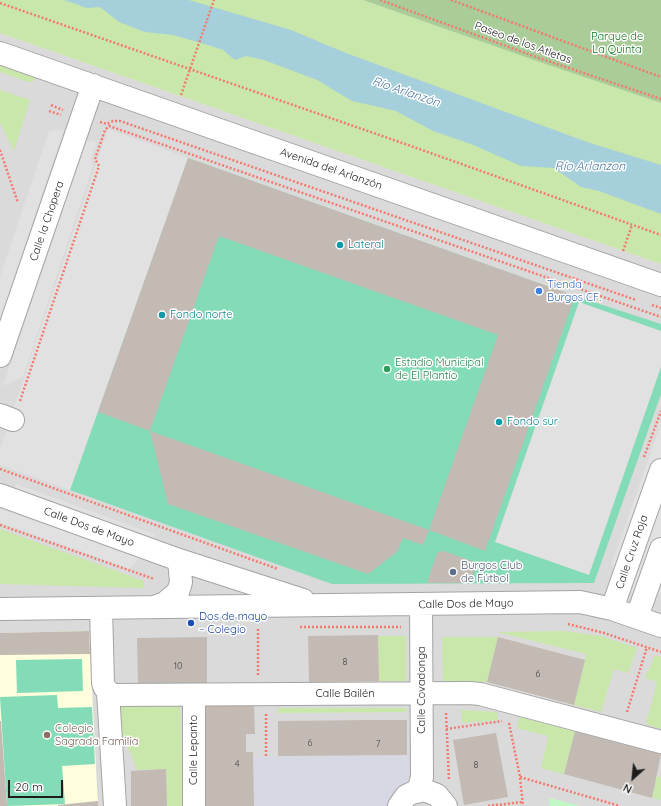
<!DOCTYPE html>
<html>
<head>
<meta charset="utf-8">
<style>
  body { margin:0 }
  #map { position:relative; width:661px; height:806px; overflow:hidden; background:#eeeae3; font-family:Quicksand,sans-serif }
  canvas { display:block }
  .north { position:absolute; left:613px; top:758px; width:40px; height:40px; -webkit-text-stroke:3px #fff; paint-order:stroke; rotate:207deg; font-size:11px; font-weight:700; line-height:16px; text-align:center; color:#1d1d1d }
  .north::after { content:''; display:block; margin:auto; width:14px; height:18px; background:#1d1d1d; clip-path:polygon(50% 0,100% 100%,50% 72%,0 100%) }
  .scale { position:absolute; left:8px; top:780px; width:55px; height:18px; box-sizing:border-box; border:2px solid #1d1d1d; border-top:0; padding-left:5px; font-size:12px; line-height:14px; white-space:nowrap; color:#1d1d1d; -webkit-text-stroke:3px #fff; paint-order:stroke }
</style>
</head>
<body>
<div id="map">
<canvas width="661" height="806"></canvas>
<div class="north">N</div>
<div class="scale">20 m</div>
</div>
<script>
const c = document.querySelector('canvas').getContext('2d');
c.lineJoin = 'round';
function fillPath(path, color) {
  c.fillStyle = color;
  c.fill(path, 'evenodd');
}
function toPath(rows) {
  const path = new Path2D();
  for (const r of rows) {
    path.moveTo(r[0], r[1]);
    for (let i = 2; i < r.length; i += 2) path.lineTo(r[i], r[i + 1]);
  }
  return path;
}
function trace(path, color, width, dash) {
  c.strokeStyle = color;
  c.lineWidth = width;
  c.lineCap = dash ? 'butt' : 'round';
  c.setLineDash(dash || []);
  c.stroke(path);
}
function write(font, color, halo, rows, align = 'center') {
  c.font = font + ' Quicksand,sans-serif';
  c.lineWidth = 3;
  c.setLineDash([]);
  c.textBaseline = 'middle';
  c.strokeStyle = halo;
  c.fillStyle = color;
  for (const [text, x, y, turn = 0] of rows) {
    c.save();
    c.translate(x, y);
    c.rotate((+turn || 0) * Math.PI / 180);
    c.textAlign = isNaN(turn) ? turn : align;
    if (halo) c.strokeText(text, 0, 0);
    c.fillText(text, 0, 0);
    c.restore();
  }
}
fillPath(toPath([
  [0,33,661,264,661,806,0,806]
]), '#dbdada');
fillPath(toPath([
  [89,631,98,806,0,806,0,633]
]), '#fefddc');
fillPath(toPath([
  [0,0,363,0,661,103,661,264,0,33],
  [0,63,34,75,35,79,32,82,28,82,0,72],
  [0,90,30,100,14,151,0,123],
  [0,529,144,581,144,588,0,584],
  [565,631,601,636,637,648,628,673,614,669,601,712,574,705,586,654,497,632],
  [378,636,406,636,406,681,379,681],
  [442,637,498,637,487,682,443,681],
  [655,655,661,657,661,729,646,724,657,682,645,678],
  [120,703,180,704,183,806,167,806,166,769,137,770,121,730],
  [278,708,406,708,406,712,278,713],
  [461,710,497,712,498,720,462,723],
  [519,717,575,731,564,774,541,768,548,736,517,728],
  [657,776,661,777,661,800,652,798]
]), '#c9e7aa');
fillPath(toPath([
  [363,0,661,0,661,103,537,61]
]), '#a9cc99');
fillPath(toPath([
  [550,798,581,806,549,806]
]), '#c1f7c4');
fillPath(toPath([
  [188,158,575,296,661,324,661,394,594,583,332,584,70,490],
  [82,659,83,691,17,693,16,660],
  [57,695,58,708,92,707,95,764,62,766,65,804,7,806,0,697]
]), '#83dbb7');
fillPath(toPath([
  [64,129,0,319,0,276,49,131],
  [108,129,188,158,70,490,0,465,0,449],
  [94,140,96,144,91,159,93,166,23,377,3,386,84,142],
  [579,302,661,331,661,367,589,575,495,542],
  [661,423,661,594,656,595,654,600,610,585,614,575,612,563],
  [16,484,154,534,156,541,14,490],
  [0,509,140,558,129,569,0,522]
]), '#e1e1e1');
fillPath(toPath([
  [414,755,414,780,391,806,254,806,253,757]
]), '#d8d8e4');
fillPath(toPath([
  [64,0,189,0,291,30,346,53,587,142,661,165,661,214,599,191,581,187,554,168,521,166,471,144,433,131,396,111,352,101,317,80,264,60,246,56,235,60,223,50,208,45,173,35,145,32,119,22,100,7,87,8]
]), '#a5cfda');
fillPath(toPath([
  [188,158,575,296,485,551,429,530,498,335,219,236,150,431,98,412],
  [150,431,429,530,423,545,403,538,397,552,368,574,168,504],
  [444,551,477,563,470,583,427,583,436,556,438,552],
  [89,631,90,654,0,655,0,633],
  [378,635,379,681,309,682,308,636],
  [207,637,207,683,138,683,137,638],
  [498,637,585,660,574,705,487,682],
  [205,703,254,703,255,734,246,734,246,752,253,752,254,806,205,806],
  [372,720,407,720,407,755,278,756,278,721],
  [0,721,1,721,7,806,0,806],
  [575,731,661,754,652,798,564,774],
  [496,733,508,797,464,805,453,740],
  [166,769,167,806,131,806,131,771],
  [98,801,98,806,58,806,58,805]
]), '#c2bab3');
const minor = toPath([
  [0,53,661,285],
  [0,356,93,85],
  [0,415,13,420],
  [0,495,179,560,303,600],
  [154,607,165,603,178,592,181,582,179,560],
  [101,608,103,683,105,688,112,695,470,693,480,694,661,742],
  [0,609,580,602,612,609,661,626],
  [612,609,661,470],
  [637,617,661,549],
  [108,692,115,806],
  [194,695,194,806],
  [418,791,422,777,421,604],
  [399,806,406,796,412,793,424,790,437,795,446,806]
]);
trace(minor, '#a4a4a4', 24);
trace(toPath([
  [380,0,539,58,661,99],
  [451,0,661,77],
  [0,3,408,145,661,235],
  [207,20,214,0],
  [51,105,63,110],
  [49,111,61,115],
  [100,122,107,124,113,121,120,121,636,300],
  [0,150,18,203],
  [623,251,632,225],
  [652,305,661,308],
  [20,401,99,166,95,159,105,130,109,126,661,317],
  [644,457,661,411],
  [0,469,278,569],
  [0,525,154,579],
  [568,624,604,633,661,652],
  [300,627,401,627],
  [258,675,258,628],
  [627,712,647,647],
  [446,713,449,780],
  [266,714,266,757],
  [509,723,520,777,523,806],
  [446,729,502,721],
  [520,777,620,806],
  [488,806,523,802]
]), '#f4796e', 2.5, [2, 2]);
trace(minor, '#fff', 22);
trace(toPath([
  [181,95,207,20]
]), '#f4796e', 2.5, [2, 2]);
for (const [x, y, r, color] of [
  [340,245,4,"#0f9aa8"],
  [539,291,4,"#3f7fe0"],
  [162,315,4,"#0f9aa8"],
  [387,369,4,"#2e9e5b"],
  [499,422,4,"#0f9aa8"],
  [453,572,4,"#5c6f8a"],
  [191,623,4,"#1a4fb4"],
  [47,735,4,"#8d6e63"]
]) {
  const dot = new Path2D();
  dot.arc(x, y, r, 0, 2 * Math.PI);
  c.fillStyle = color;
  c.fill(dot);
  trace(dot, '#fff', 1.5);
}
write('9px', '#464442', null, [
  ["8",345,662],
  ["10",178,666],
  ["6",538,674],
  ["6",310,743],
  ["7",378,744],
  ["4",237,764],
  ["8",476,765]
]);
write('11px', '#0f7716', '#fff', [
  ["Parque de",617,37],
  ["La Quinta",617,50]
]);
write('11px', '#1d1d1d', '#fff', [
  ["Paseo de los Atletas",523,43,20],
  ["Avenida del Arlanzón",331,169,19],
  ["Calle la Chopera",47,221,-71],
  ["Calle Dos de Mayo",89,527,20],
  ["Calle Cruz Roja",632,552,-71],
  ["Calle Dos de Mayo",466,604,-1],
  ["Calle Covadonga",422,690,-90],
  ["Calle Bailén",345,694],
  ["Calle Lepanto",194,750,-90]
]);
write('11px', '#0d838f', '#fff', [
  ["Lateral",348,245],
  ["Fondo norte",170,315],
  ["Fondo sur",507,422]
], 'left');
write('11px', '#366cbe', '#fff', [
  ["Tienda",547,285],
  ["Burgos CF.",547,298]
], 'left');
write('11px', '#27864d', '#fff', [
  ["Estadio Municipal",395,363],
  ["de El Plantío",395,376]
], 'left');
write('11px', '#4e5e75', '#fff', [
  ["Burgos Club",461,566],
  ["de Fútbol",461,579]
], 'left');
write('11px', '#164399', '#fff', [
  ["Dos de mayo",199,617],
  ["– Colegio",199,630]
], 'left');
write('11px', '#785e54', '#fff', [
  ["Colegio",55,729],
  ["Sagrada Familia",55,742]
], 'left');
write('italic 12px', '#4a78a1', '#fff', [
  ["Río Arlanzón",406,92,19],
  ["Río Arlanzon",590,166]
]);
</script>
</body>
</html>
